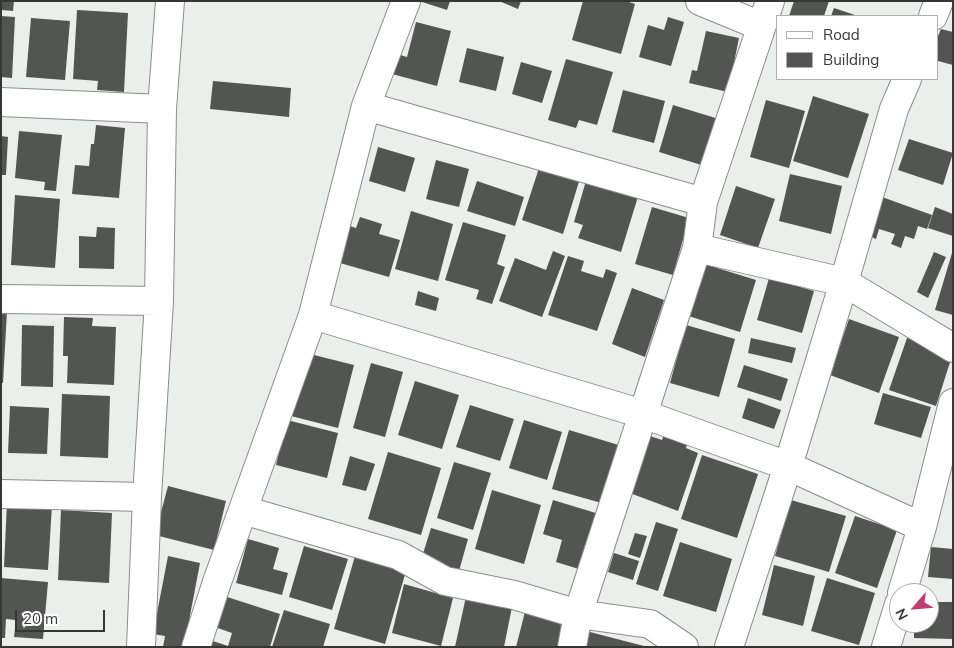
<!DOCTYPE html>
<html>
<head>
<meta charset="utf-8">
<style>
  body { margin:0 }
  #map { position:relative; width:954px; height:648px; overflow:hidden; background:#ebefeb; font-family:Mulish,sans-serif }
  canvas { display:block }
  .frame { position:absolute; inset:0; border:2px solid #353635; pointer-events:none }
  .legend { position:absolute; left:776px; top:15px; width:162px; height:65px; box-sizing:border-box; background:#fff; border:1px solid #aeafae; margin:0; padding:6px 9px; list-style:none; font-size:15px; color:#353635 }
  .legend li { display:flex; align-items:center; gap:10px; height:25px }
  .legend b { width:25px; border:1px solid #aeafae }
  .north { position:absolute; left:889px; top:583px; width:50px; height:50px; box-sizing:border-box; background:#fff; border:1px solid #aeafae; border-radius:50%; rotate:243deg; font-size:14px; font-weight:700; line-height:20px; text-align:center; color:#353635 }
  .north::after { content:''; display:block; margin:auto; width:18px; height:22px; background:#c33c7a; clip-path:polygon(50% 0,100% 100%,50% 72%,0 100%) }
  .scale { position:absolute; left:15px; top:610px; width:90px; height:22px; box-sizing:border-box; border:2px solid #353635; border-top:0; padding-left:6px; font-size:15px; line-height:18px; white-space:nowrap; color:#353635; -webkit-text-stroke:4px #fff; paint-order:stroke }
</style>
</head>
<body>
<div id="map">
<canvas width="954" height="648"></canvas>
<div class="frame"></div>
<ul class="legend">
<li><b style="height:6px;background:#fff"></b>Road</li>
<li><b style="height:14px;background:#525552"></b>Building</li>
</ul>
<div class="north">N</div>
<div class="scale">20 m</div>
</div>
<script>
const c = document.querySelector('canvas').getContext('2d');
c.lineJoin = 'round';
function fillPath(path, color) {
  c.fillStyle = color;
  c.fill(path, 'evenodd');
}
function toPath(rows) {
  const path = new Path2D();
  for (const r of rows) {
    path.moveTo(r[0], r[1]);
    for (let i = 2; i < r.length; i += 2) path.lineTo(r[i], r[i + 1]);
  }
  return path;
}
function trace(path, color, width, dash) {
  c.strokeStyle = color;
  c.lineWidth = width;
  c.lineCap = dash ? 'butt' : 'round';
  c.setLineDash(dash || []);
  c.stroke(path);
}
fillPath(toPath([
  [1,1,14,1,13,11,1,10],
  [419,1,450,1,447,10],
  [499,1,521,1,518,9],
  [583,1,626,1,635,4,621,54,572,40],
  [794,1,829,1,824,16,789,16],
  [834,8,858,16,831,16],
  [77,10,128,13,124,92,97,90,98,81,73,79],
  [1,16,15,17,12,78,1,77],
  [668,17,684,22,671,66,639,57,648,25,664,30],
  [31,18,70,21,65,80,26,77],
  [416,22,451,31,437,86,392,74,397,54,407,57],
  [941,29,953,32,953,65,938,61,938,36],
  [706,31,739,38,728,92,689,83,692,70,697,71],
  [467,48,504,57,496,91,459,82],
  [566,59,613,72,597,125,579,120,576,128,548,120],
  [521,62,552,71,542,103,512,94],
  [213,81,291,88,289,117,210,109],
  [623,90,665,101,654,143,612,132],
  [813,96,869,114,848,178,793,161],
  [766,100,805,111,789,168,750,157],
  [673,105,722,120,708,167,659,152],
  [96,125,125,128,119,198,72,194,75,165,89,166,91,144,94,144],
  [19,131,62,135,56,191,44,190,45,182,15,178],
  [1,136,8,137,6,175,1,175],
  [909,139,953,153,943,185,898,170],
  [378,147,415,158,405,192,369,181],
  [436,160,469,169,459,207,426,199],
  [541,162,581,175,563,234,522,220],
  [588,174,640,190,621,252,578,238,583,225,574,222],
  [790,174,842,186,831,234,779,221],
  [477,181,524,197,515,226,467,211],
  [736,186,775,199,758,248,720,235],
  [15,195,60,199,55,268,11,265],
  [882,197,932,215,927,229,918,226,914,239,905,236,901,248,891,244,895,234,879,229,876,239,871,237,879,214,876,213],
  [652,207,689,218,673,275,635,264],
  [935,207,953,214,953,236,928,228],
  [411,211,453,224,438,281,395,269],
  [360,217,382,224,379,234,400,240,389,277,333,261,344,224,356,228],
  [463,222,506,235,497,264,505,267,492,304,476,299,479,290,445,280],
  [97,227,115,228,114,269,79,268,79,236,96,237],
  [553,251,565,256,542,317,499,301,515,258,546,270],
  [934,252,946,257,928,298,917,292],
  [952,253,953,253,953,315,935,310],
  [568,256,584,261,581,271,603,278,606,269,617,273,597,331,548,315],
  [701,263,756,280,740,332,685,315],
  [769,278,814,291,802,333,757,320],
  [632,288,664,300,645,357,612,344],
  [418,291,439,298,436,311,415,305],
  [1,311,7,311,3,383,1,383],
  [64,317,93,318,92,326,116,327,114,385,67,383,68,356,63,356],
  [849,319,899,337,879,393,830,375],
  [22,325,54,326,53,387,21,386],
  [686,325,735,339,719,397,670,383],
  [751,338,796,348,792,363,748,353],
  [907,338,953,353,936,406,889,390],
  [306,353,354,365,338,428,291,416],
  [371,363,403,372,385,437,353,428],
  [744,365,788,379,781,401,737,387],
  [415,381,459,395,442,449,398,435],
  [883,393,931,407,921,438,874,424],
  [62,394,110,396,108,458,60,456],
  [748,398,781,410,774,429,742,418],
  [470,405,514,419,500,461,456,447],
  [10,406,49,408,47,454,8,453],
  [287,420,338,433,327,478,276,465],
  [524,420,562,432,547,480,509,468],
  [569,430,622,446,605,504,552,489],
  [664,434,688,441,686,448,698,453,678,511,627,492,647,435,662,440],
  [388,452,441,468,421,535,368,519],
  [702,455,758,474,737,538,681,519],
  [350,456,375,464,366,491,342,485],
  [454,462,491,473,473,530,437,518],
  [168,486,226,501,214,550,155,535],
  [492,490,541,505,524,564,475,549],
  [553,500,599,514,582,570,556,562,562,540,543,534],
  [791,500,846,516,829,572,775,556],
  [7,502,52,505,48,570,4,567],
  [61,510,112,513,109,583,58,580],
  [855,516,897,530,877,588,835,573],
  [656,522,678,529,658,591,636,584],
  [431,528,468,539,459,571,421,560],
  [635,533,647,536,640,558,628,554],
  [248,539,279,548,273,569,288,573,282,595,236,583],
  [680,542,732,559,716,612,663,596],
  [304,546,348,559,332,610,289,597],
  [931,547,953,549,953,579,928,577],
  [614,553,639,561,633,580,608,572],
  [168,556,200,563,184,647,163,647,165,636,153,634],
  [355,556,406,571,385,644,334,629],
  [774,565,815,576,803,626,762,615],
  [1,578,48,582,43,639,14,637,16,620,6,619,5,638,1,638],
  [827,578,875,593,859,645,811,631],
  [404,584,453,598,441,646,392,633],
  [467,592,513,602,504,647,455,647],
  [221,595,280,614,270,647,205,647,207,639,228,646,232,633,212,626],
  [929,602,953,602,953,639,914,638,914,623,929,623],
  [526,608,571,620,564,647,516,647],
  [284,610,330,624,323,647,272,647],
  [586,631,644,646,643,647,582,647]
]), '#525552');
const minor = toPath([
  [700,1,761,26],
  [933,16,939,1],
  [1,102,162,109],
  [366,106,703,202],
  [697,248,844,282,953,348],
  [1,299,159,301],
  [313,315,643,414,788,466,922,527],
  [1,494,147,497],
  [243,510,398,555,445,581,514,595,578,614,650,624,684,647],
  [902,593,922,527,953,403],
  [141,647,147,497,159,301,162,109,170,1],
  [196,647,217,582,313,315,366,106,406,1],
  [572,647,578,614,697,248,703,202,770,1],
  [729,647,788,466,844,282,894,109,907,79],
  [886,647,899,604]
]);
trace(minor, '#8a8d8a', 30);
trace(minor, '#fff', 28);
</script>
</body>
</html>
